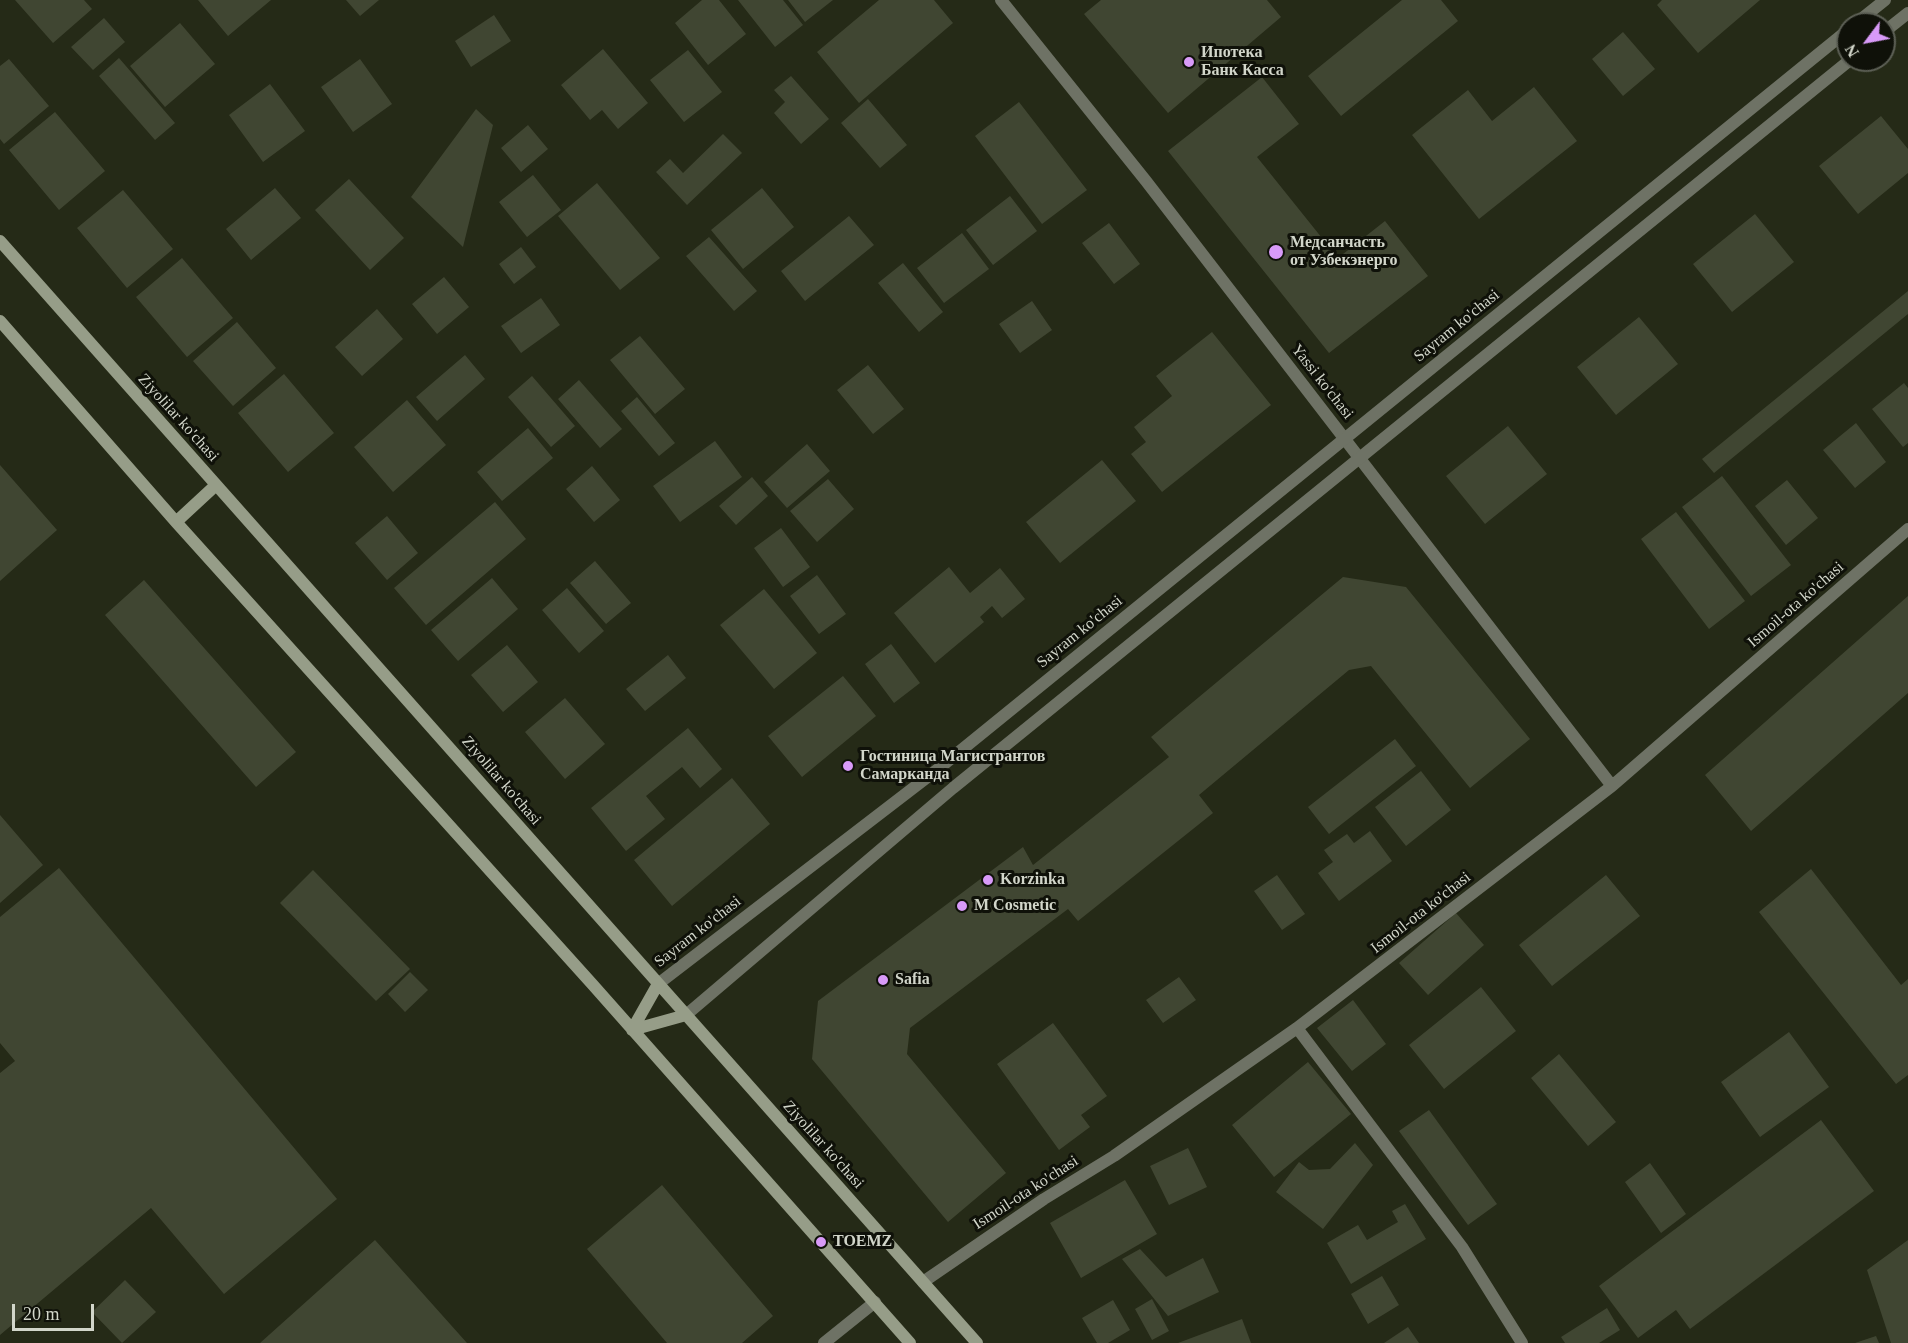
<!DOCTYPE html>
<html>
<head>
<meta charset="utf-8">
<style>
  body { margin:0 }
  #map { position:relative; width:1908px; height:1343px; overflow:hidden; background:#252a17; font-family:"Times New Roman",serif }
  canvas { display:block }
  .north { position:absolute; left:1836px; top:12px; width:60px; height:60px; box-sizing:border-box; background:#0f1109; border:2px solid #5d6056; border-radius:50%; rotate:238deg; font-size:16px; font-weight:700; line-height:24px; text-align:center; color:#d2d6ca }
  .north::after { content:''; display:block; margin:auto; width:21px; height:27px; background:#d89af8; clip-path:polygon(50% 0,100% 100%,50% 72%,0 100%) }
  .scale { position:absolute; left:12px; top:1304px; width:82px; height:27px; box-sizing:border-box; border:3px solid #d2d6ca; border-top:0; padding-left:8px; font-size:18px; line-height:21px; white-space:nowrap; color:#d2d6ca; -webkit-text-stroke:4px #0f1109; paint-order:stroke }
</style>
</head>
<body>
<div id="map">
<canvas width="1908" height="1343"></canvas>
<div class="north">N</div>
<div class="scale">20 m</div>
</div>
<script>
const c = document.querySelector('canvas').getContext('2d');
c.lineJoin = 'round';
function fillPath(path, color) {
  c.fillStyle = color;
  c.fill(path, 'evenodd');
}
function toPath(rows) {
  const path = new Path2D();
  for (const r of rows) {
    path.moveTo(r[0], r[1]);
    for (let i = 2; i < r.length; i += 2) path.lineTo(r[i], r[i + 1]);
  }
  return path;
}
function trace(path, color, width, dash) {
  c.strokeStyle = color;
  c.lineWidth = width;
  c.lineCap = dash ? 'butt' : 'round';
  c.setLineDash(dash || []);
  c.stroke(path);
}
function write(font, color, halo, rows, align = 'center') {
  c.font = font + ' "Times New Roman",serif';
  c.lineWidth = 6;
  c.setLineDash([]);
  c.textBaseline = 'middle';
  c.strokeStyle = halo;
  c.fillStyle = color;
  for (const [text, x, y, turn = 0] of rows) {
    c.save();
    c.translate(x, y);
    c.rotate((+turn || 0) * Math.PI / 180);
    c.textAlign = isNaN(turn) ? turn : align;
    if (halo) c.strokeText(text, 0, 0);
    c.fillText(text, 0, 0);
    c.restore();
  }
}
fillPath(toPath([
  [15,0,84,0,92,9,53,43],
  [198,0,271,0,228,36],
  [346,0,379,0,360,16],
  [702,0,719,0,746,34,708,65,675,23],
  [738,0,783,0,803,25,775,47],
  [788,0,833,0,805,22],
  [879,0,934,0,953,23,859,103,817,52],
  [1101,0,1267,0,1281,17,1168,113,1084,14],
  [1402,0,1441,0,1458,21,1341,116,1308,76],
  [1662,0,1760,0,1698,53,1657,5],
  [494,15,511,41,471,67,455,41],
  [104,18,125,42,93,70,71,47],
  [180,23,215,64,165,107,130,66],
  [1623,32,1655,69,1623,96,1592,59],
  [603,49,648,103,618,129,602,110,590,120,561,85],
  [688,50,722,92,684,122,650,80],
  [119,58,175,123,155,140,99,76],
  [9,59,49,106,4,144,0,139,0,66],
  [360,59,392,104,353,132,321,87],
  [791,76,829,119,801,144,774,113,785,102,774,90],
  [1262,77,1299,124,1257,157,1338,258,1385,221,1428,276,1329,353,1168,151],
  [270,84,305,131,263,162,229,115],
  [1534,87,1577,141,1479,219,1412,135,1468,90,1492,121],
  [868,99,907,145,880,168,841,123],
  [1019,102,1087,190,1042,224,975,136],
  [476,109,493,125,463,247,411,197],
  [55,112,105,171,59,210,9,150],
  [1881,116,1908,149,1908,173,1858,214,1819,166],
  [528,125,548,149,521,172,501,148],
  [723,134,742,153,687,205,656,172,670,159,683,173],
  [533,175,561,210,527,237,499,202],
  [349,179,404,238,370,270,315,210],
  [597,183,660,258,620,290,558,216],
  [275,188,301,218,251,260,226,229],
  [762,188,794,227,743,269,711,230],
  [123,190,173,249,127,288,77,228],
  [1010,196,1037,231,993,265,966,230],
  [1755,214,1794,262,1732,312,1693,264],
  [849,216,874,245,805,301,781,271],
  [1109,223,1140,264,1114,284,1082,243],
  [962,233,989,269,944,303,917,268],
  [709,237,757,291,734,311,686,256],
  [521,247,536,267,514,284,499,264],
  [182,258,233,318,187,357,136,297],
  [903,263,943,312,919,332,878,283],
  [444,277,469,307,437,334,412,304],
  [1908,291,1908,314,1714,473,1702,459],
  [541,298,560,325,521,353,501,326],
  [1032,301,1052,330,1020,353,999,324],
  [377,309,403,339,362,376,335,347],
  [1639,317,1678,364,1616,415,1577,367],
  [237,322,276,368,233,406,193,361],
  [1212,332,1271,405,1162,492,1131,454,1146,442,1134,427,1172,396,1156,376],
  [640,336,685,389,655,414,610,360],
  [465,355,485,379,437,421,416,397],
  [868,365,904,409,873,434,837,390],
  [284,374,334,433,288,472,238,413],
  [532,376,575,426,551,447,508,397],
  [579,380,622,429,600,448,558,399],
  [1904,383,1908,388,1908,443,1903,447,1872,409],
  [637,397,675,443,659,456,621,411],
  [407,400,446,445,393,492,354,447],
  [1856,423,1886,462,1855,488,1823,450],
  [1508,426,1547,474,1485,524,1446,476],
  [528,428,553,458,502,501,477,472],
  [715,441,742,477,680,522,653,486],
  [807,444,830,471,787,508,764,482],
  [1102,460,1136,501,1060,563,1026,522],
  [0,465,57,530,0,581],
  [592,466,620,500,594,522,566,489],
  [1722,476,1791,565,1751,596,1682,507],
  [752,477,768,496,736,525,719,506],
  [828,479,854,509,817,542,790,511],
  [1787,480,1818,518,1786,545,1755,506],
  [495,502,526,539,426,625,394,588],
  [1676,512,1745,601,1709,629,1641,539],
  [387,516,418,553,387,580,355,543],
  [781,528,810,567,783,587,754,548],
  [595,561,631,603,606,624,570,583],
  [949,567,970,593,1000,568,1025,599,1002,618,992,606,980,617,984,622,935,663,894,613],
  [817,575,846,614,819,634,790,596],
  [1343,577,1406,587,1530,739,1470,788,1371,666,1349,670,1199,795,1213,813,1078,921,1068,909,910,1028,907,1054,1006,1173,948,1222,812,1059,818,1001,1023,847,1033,865,1169,757,1151,737],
  [492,578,518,609,458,661,431,630],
  [144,580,296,752,256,787,105,615],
  [567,588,604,631,579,653,542,610],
  [764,589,817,653,774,689,720,625],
  [1908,596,1908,693,1751,831,1705,775],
  [891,644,920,683,894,703,865,664],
  [507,645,538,682,503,712,471,675],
  [668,655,686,678,645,711,626,689],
  [843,676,876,716,802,777,768,736],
  [565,698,605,744,565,779,525,732],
  [688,728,722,769,700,788,682,767,646,796,665,819,626,851,591,808],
  [1395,739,1416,766,1329,834,1308,807],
  [1421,771,1451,810,1406,846,1375,807],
  [732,778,770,824,672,906,634,860],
  [0,815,43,865,0,903],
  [1370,831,1392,861,1339,901,1318,873,1333,862,1324,850,1347,834,1354,843],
  [59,868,337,1199,224,1294,151,1208,0,1335,0,1073,15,1061,0,1043,0,917],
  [1811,869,1901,985,1908,979,1908,1075,1896,1084,1759,912],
  [313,870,410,969,376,1001,280,903],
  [1277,875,1305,914,1282,930,1254,891],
  [1606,875,1640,916,1552,986,1519,945],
  [1456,913,1484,945,1428,995,1399,963],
  [410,972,428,990,405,1012,388,994],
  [1179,977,1196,1000,1163,1023,1146,1000],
  [1481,987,1516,1031,1444,1089,1409,1045],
  [1353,1000,1386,1044,1352,1071,1317,1028],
  [1053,1023,1107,1096,1081,1115,1090,1127,1059,1150,997,1064],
  [1789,1032,1829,1087,1760,1137,1721,1082],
  [1559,1054,1616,1122,1588,1146,1531,1078],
  [1308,1062,1351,1114,1274,1177,1232,1125],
  [1429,1110,1497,1204,1468,1225,1399,1131],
  [1821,1120,1874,1191,1690,1329,1676,1310,1638,1338,1599,1286],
  [1355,1143,1373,1165,1323,1229,1276,1192,1299,1162,1309,1170,1330,1169],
  [1188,1148,1207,1187,1169,1205,1150,1166],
  [1650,1163,1686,1214,1661,1233,1625,1182],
  [1125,1180,1157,1234,1081,1278,1050,1223],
  [662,1185,773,1316,742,1343,667,1343,587,1249],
  [1405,1204,1426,1239,1351,1284,1327,1243,1358,1225,1367,1240,1398,1222,1392,1211],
  [375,1240,467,1343,260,1343],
  [1908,1240,1908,1343,1891,1343,1867,1270],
  [1140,1249,1166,1277,1203,1258,1219,1292,1168,1316,1122,1259],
  [1382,1276,1399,1305,1368,1324,1351,1294],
  [125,1280,156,1312,122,1343,92,1312],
  [1152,1299,1169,1331,1152,1340,1135,1309],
  [1113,1300,1130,1330,1108,1343,1097,1343,1082,1318],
  [1607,1308,1620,1330,1599,1343,1565,1343,1561,1337],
  [1242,1319,1251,1343,1178,1343],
  [1408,1327,1419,1343,1384,1343],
  [1876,1336,1879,1343,1855,1343]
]), '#404632');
trace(toPath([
  [1001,0,1146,181,1612,786],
  [1297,1028,1462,1247,1522,1343],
  [923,1282,1044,1199,1114,1156,1297,1028,1612,786,1908,529],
  [824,1343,875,1302]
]), '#6e7265', 12);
trace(toPath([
  [1855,24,1885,0],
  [1884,32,1908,13],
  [658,984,938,769,1848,30],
  [686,1015,953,788,1850,60]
]), '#6e7265', 12);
trace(toPath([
  [0,241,977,1343],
  [0,321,176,522,593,985,910,1343],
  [176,522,216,485],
  [632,1030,686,1015],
  [632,1030,658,984]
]), '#969d88', 12);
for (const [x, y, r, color] of [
  [1189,62,6,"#d89af8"],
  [1276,252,8,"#d89af8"],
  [848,766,6,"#d89af8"],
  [988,880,6,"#d89af8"],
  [962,906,6,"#d89af8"],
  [883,980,6,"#d89af8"],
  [821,1242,6,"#d89af8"]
]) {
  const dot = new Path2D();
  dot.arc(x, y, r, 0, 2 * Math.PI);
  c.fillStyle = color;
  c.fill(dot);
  trace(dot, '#0f1109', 2);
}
write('bold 16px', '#d2d6ca', '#0f1109', [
  ["Ипотека",1201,53],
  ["Банк Касса",1201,71],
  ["Медсанчасть",1290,243],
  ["от Узбекэнерго",1290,261],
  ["Гостиница Магистрантов",860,757],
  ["Самарканда",860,775],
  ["Korzinka",1000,880],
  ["M Cosmetic",974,906],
  ["Safia",895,980],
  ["TOEMZ",833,1242]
], 'left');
write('16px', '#d2d6ca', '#0f1109', [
  ["Sayram ko'chasi",1457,326,-39],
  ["Yassi ko'chasi",1322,382,52],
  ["Ziyolilar ko'chasi",178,418,48],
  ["Ismoil-ota ko'chasi",1796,605,-41],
  ["Sayram ko'chasi",1080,632,-39],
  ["Ziyolilar ko'chasi",501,781,49],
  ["Ismoil-ota ko'chasi",1421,913,-38],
  ["Sayram ko'chasi",698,932,-38],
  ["Ziyolilar ko'chasi",823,1145,48],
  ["Ismoil-ota ko'chasi",1026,1193,-33]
]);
</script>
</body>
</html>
